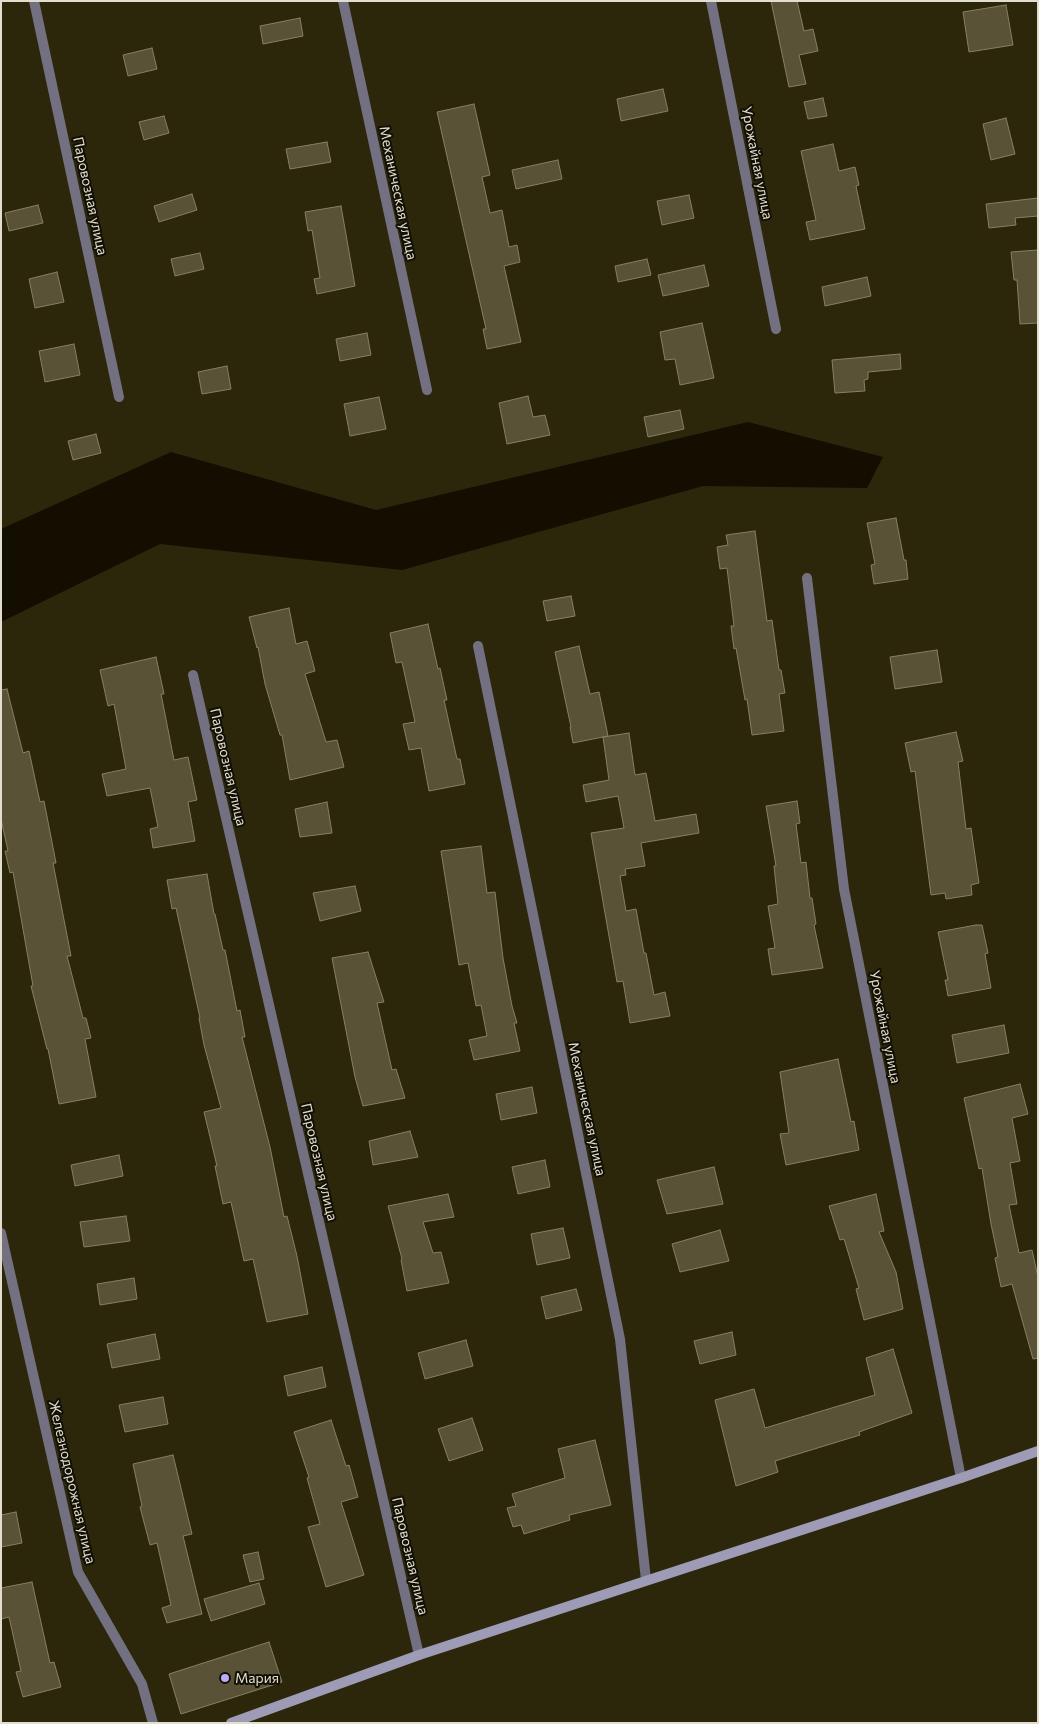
<!DOCTYPE html>
<html>
<head>
<meta charset="utf-8">
<style>
  body { margin:0 }
  #map { position:relative; width:1039px; height:1724px; overflow:hidden; background:#2c260b; font-family:Commissioner,sans-serif }
  canvas { display:block }
  .frame { position:absolute; inset:0; border:2px solid #e2dece; pointer-events:none }
</style>
</head>
<body>
<div id="map">
<canvas width="1039" height="1724"></canvas>
<div class="frame"></div>
</div>
<script>
const c = document.querySelector('canvas').getContext('2d');
c.lineJoin = 'round';
function fillPath(path, color) {
  c.fillStyle = color;
  c.fill(path, 'evenodd');
}
function toPath(rows) {
  const path = new Path2D();
  for (const r of rows) {
    path.moveTo(r[0], r[1]);
    for (let i = 2; i < r.length; i += 2) path.lineTo(r[i], r[i + 1]);
  }
  return path;
}
function trace(path, color, width, dash) {
  c.strokeStyle = color;
  c.lineWidth = width;
  c.lineCap = dash ? 'butt' : 'round';
  c.setLineDash(dash || []);
  c.stroke(path);
}
function write(font, color, halo, rows, align = 'center') {
  c.font = font + ' Commissioner,sans-serif';
  c.lineWidth = 4;
  c.setLineDash([]);
  c.textBaseline = 'middle';
  c.strokeStyle = halo;
  c.fillStyle = color;
  for (const [text, x, y, turn = 0] of rows) {
    c.save();
    c.translate(x, y);
    c.rotate((+turn || 0) * Math.PI / 180);
    c.textAlign = isNaN(turn) ? turn : align;
    if (halo) c.strokeText(text, 0, 0);
    c.fillText(text, 0, 0);
    c.restore();
  }
}
fillPath(toPath([
  [748,422,883,457,867,488,703,486,402,570,160,544,1,622,1,529,171,452,376,510]
]), '#130e00');
const building = toPath([
  [771,1,797,1,804,31,813,29,818,51,799,55,806,84,789,87,771,1],
  [1006,5,1013,45,969,52,963,12,1006,5],
  [300,18,303,36,263,44,260,26,300,18],
  [152,48,157,69,128,76,123,55,152,48],
  [663,89,668,111,621,121,617,99,663,89],
  [823,98,827,116,808,119,804,102,823,98],
  [474,104,490,175,482,177,490,213,502,210,509,247,517,245,520,262,504,266,521,342,487,349,483,329,486,329,437,112,474,104],
  [164,116,169,133,144,140,139,122,164,116],
  [1006,118,1015,154,991,160,983,124,1006,118],
  [327,142,331,162,290,169,286,149,327,142],
  [833,144,839,171,855,167,859,185,856,186,865,229,810,240,806,222,816,220,801,151,833,144],
  [558,160,562,179,516,189,512,170,558,160],
  [192,194,197,210,159,222,154,206,192,194],
  [689,195,694,218,662,225,657,201,689,195],
  [1038,198,1038,216,1015,218,1016,225,989,228,986,204,1038,198],
  [38,205,43,223,9,231,5,213,38,205],
  [341,206,355,286,317,294,314,279,320,278,312,230,308,231,305,212,341,206],
  [1038,250,1038,323,1020,324,1017,280,1014,280,1011,252,1038,250],
  [200,253,204,269,175,276,171,259,200,253],
  [647,259,651,275,618,282,615,266,647,259],
  [704,265,709,286,663,296,658,275,704,265],
  [57,272,64,302,35,308,29,279,57,272],
  [867,277,871,296,825,306,822,287,867,277],
  [702,323,714,378,680,385,675,359,665,360,660,332,702,323],
  [367,333,371,355,340,361,336,339,367,333],
  [74,344,80,375,45,382,39,351,74,344],
  [900,354,901,369,868,372,868,379,864,380,865,391,835,393,832,360,900,354],
  [227,366,231,389,202,394,198,372,227,366],
  [528,396,533,417,545,415,550,435,507,444,499,403,528,396],
  [379,397,386,429,350,436,344,404,379,397],
  [680,410,684,429,648,437,644,417,680,410],
  [96,434,101,453,73,460,68,441,96,434],
  [896,518,904,560,906,560,908,579,874,584,871,565,875,564,867,523,896,518],
  [755,531,767,621,772,620,779,670,781,670,785,693,779,694,784,731,752,735,747,699,745,700,736,648,734,649,731,626,734,626,727,568,720,569,717,547,728,545,726,535,755,531],
  [571,596,575,616,547,621,543,601,571,596],
  [289,608,296,644,307,641,315,671,305,674,326,742,337,740,344,767,290,780,282,735,280,735,265,684,258,647,257,648,249,617,289,608],
  [428,624,438,669,440,668,447,700,444,700,457,759,460,759,465,784,429,791,421,748,409,750,403,724,415,722,402,662,396,663,390,633,428,624],
  [579,646,590,694,599,692,608,736,573,743,570,727,571,727,555,652,579,646],
  [937,650,942,682,895,689,890,657,937,650],
  [156,657,164,694,161,694,174,760,188,757,197,800,188,802,195,841,153,848,150,829,158,827,150,788,107,796,102,774,126,769,114,704,108,706,100,670,156,657],
  [7,689,23,753,29,751,40,802,44,801,56,863,53,863,71,956,67,956,83,1018,86,1018,91,1038,85,1039,96,1097,59,1104,48,1049,47,1049,31,986,33,986,13,872,10,873,5,851,8,851,1,819,1,690,7,689],
  [956,732,963,761,958,762,966,829,971,828,979,883,971,885,972,895,946,899,945,893,931,895,915,771,911,772,905,743,956,732],
  [629,733,635,775,646,773,655,821,696,814,699,833,641,843,645,866,625,869,626,875,620,876,626,911,636,909,644,953,646,953,654,995,665,992,670,1016,630,1023,623,981,617,982,591,833,624,828,618,796,586,802,583,785,609,780,603,737,629,733],
  [797,801,800,823,796,824,801,863,806,862,810,898,812,898,816,924,814,925,823,968,772,975,768,949,775,948,768,906,778,904,774,866,776,866,766,806,797,801],
  [327,802,332,833,300,837,295,809,327,802],
  [481,846,487,893,495,892,503,958,512,1006,517,1023,514,1023,520,1051,474,1060,469,1040,487,1036,481,1005,476,1006,468,963,459,965,441,851,481,846],
  [207,874,214,914,215,914,223,950,225,950,237,1011,240,1010,245,1037,242,1037,270,1147,284,1217,287,1216,297,1256,308,1314,267,1322,253,1259,244,1261,231,1202,223,1204,215,1166,217,1166,204,1112,221,1108,204,1045,199,1018,200,1018,176,908,172,909,167,880,207,874],
  [355,886,361,911,320,921,313,893,355,886],
  [976,925,982,925,988,953,985,954,991,988,948,996,945,980,948,980,938,932,976,925],
  [368,952,384,1002,377,1003,392,1070,396,1069,405,1098,363,1106,355,1077,332,958,368,952],
  [1004,1025,1009,1053,957,1063,952,1035,1004,1025],
  [838,1059,851,1122,854,1121,859,1150,786,1165,780,1134,789,1133,780,1072,838,1059],
  [1020,1084,1028,1114,1012,1118,1020,1161,1010,1163,1017,1204,1009,1205,1019,1253,1032,1250,1038,1277,1038,1358,1033,1359,1012,1284,1001,1287,995,1258,998,1257,991,1224,982,1168,979,1169,964,1098,1020,1084],
  [532,1087,537,1113,501,1120,496,1094,532,1087],
  [410,1131,418,1157,373,1165,369,1141,410,1131],
  [119,1155,123,1176,75,1186,71,1165,119,1155],
  [545,1160,550,1187,518,1194,512,1167,545,1160],
  [714,1167,723,1204,667,1214,657,1180,714,1167],
  [448,1194,454,1217,423,1222,433,1253,441,1252,449,1283,407,1291,401,1260,402,1259,388,1206,448,1194],
  [876,1194,884,1231,879,1232,896,1272,903,1309,864,1320,856,1289,859,1288,844,1239,840,1240,829,1206,876,1194],
  [126,1216,130,1241,84,1247,80,1222,126,1216],
  [563,1228,570,1258,537,1265,531,1234,563,1228],
  [720,1230,729,1261,680,1272,672,1244,720,1230],
  [134,1278,137,1299,100,1305,97,1284,134,1278],
  [576,1289,582,1310,546,1319,541,1297,576,1289],
  [732,1332,736,1355,700,1364,694,1341,732,1332],
  [155,1334,160,1359,112,1368,107,1344,155,1334],
  [466,1340,473,1366,425,1379,418,1353,466,1340],
  [893,1349,912,1413,859,1432,860,1435,775,1461,778,1472,736,1486,715,1400,754,1389,765,1428,875,1395,866,1358,893,1349],
  [322,1367,326,1387,288,1396,284,1376,322,1367],
  [163,1397,168,1424,125,1432,119,1405,163,1397],
  [472,1418,483,1450,449,1461,438,1429,472,1418],
  [331,1420,346,1466,349,1465,358,1497,341,1502,364,1575,326,1587,308,1527,320,1524,307,1478,309,1477,294,1432,331,1420],
  [595,1440,611,1505,569,1515,570,1520,524,1534,521,1525,513,1527,507,1508,516,1506,512,1494,565,1478,558,1449,595,1440],
  [173,1455,192,1534,183,1536,202,1614,167,1623,162,1608,171,1605,157,1543,150,1545,140,1507,142,1506,133,1464,173,1455],
  [16,1512,22,1543,1,1547,1,1515,16,1512],
  [258,1552,264,1579,250,1582,243,1555,258,1552],
  [32,1582,50,1663,54,1662,61,1687,23,1697,16,1672,21,1671,9,1617,1,1619,1,1588,32,1582],
  [259,1583,265,1604,211,1621,204,1599,259,1583],
  [269,1642,282,1682,181,1714,169,1674,269,1642]
]);
fillPath(building, '#595236');
trace(building, '#878062', 1);
trace(toPath([
  [34,1,119,397],
  [343,1,427,390],
  [711,1,776,329],
  [807,578,844,889,961,1478],
  [478,646,620,1339,646,1580],
  [193,675,419,1655],
  [1,1233,78,1572,142,1684,153,1723]
]), '#737082', 10);
trace(toPath([
  [231,1723,419,1655,961,1478,1038,1451]
]), '#9e9bb7', 10);
for (const [x, y, r, color] of [
  [225,1678,5,"#b8abf7"]
]) {
  const dot = new Path2D();
  dot.arc(x, y, r, 0, 2 * Math.PI);
  c.fillStyle = color;
  c.fill(dot);
  trace(dot, '#120f05', 2);
}
write('14px', '#e2dece', '#120f05', [
  ["Урожайная улица",757,163,79],
  ["Механическая улица",398,193,78],
  ["Паровозная улица",90,196,78],
  ["Паровозная улица",228,767,77],
  ["Урожайная улица",885,1027,79],
  ["Механическая улица",587,1109,78],
  ["Паровозная улица",319,1162,77],
  ["Железнодорожная улица",72,1482,77],
  ["Паровозная улица",410,1556,77]
]);
write('14px', '#e2dece', '#120f05', [
  ["Мария",235,1678]
], 'left');
</script>
</body>
</html>
